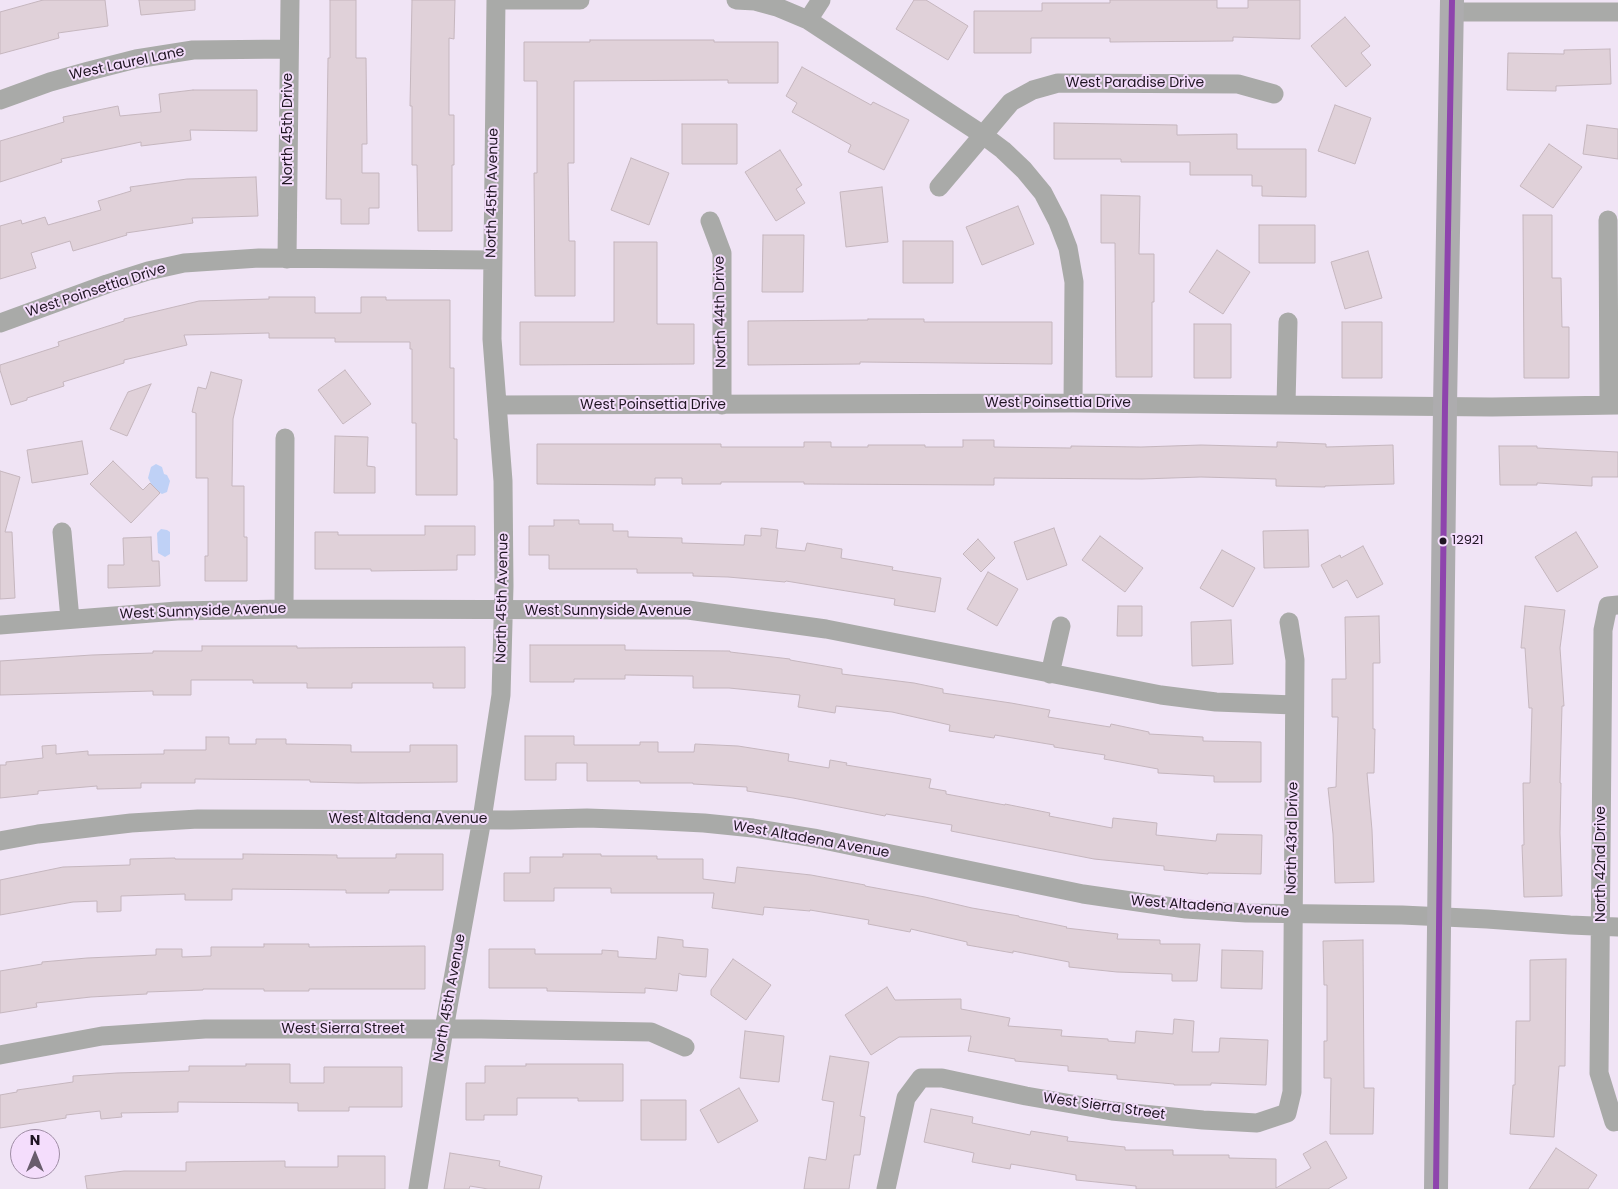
<!DOCTYPE html>
<html>
<head>
<meta charset="utf-8">
<style>
  body { margin:0 }
  #map { position:relative; width:1618px; height:1189px; overflow:hidden; background:#f0e4f5; font-family:Poppins,sans-serif }
  canvas { display:block }
  .north { position:absolute; left:10px; top:1129px; width:50px; height:50px; box-sizing:border-box; background:#f4ddfc; border:1px solid #9f8da5; border-radius:50%; rotate:0deg; font-size:14px; font-weight:700; line-height:20px; text-align:center; color:#1f1522 }
  .north::after { content:''; display:block; margin:auto; width:18px; height:22px; background:#685d6c; clip-path:polygon(50% 0,100% 100%,50% 72%,0 100%) }
</style>
</head>
<body>
<div id="map">
<canvas width="1618" height="1189"></canvas>
<div class="north">N</div>
</div>
<script>
const c = document.querySelector('canvas').getContext('2d');
c.lineJoin = 'round';
function fillPath(path, color) {
  c.fillStyle = color;
  c.fill(path, 'evenodd');
}
function toPath(rows) {
  const path = new Path2D();
  for (const r of rows) {
    path.moveTo(r[0], r[1]);
    for (let i = 2; i < r.length; i += 2) path.lineTo(r[i], r[i + 1]);
  }
  return path;
}
function trace(path, color, width, dash) {
  c.strokeStyle = color;
  c.lineWidth = width;
  c.lineCap = dash ? 'butt' : 'round';
  c.setLineDash(dash || []);
  c.stroke(path);
}
function write(font, color, halo, rows, align = 'center') {
  c.font = font + ' Poppins,sans-serif';
  c.lineWidth = 4;
  c.setLineDash([]);
  c.textBaseline = 'middle';
  c.strokeStyle = halo;
  c.fillStyle = color;
  for (const [text, x, y, turn = 0] of rows) {
    c.save();
    c.translate(x, y);
    c.rotate((+turn || 0) * Math.PI / 180);
    c.textAlign = isNaN(turn) ? turn : align;
    if (halo) c.strokeText(text, 0, 0);
    c.fillText(text, 0, 0);
    c.restore();
  }
}
fillPath(toPath([
  [156,464,162,467,164,474,167,475,170,481,167,492,162,494,154,489,148,478,151,467],
  [161,529,167,530,170,532,170,554,165,557,158,553,157,533]
]), '#bfd1f6');
const building = toPath([
  [43,0,105,0,108,26,58,33,59,38,0,54,0,12,43,0],
  [139,0,195,0,195,10,141,15,139,0],
  [330,0,356,0,356,58,366,58,367,144,362,144,362,173,379,173,379,208,369,208,369,224,341,224,341,199,326,199,328,58,330,58,330,0],
  [412,0,455,0,454,39,449,38,449,115,454,115,454,165,452,165,452,231,418,231,417,165,412,165,412,106,410,106,412,0],
  [914,0,926,0,968,26,948,60,896,29,914,0],
  [1110,0,1217,0,1217,8,1248,8,1248,0,1300,0,1300,39,1233,37,1233,41,1110,42,1110,38,1031,38,1031,53,974,53,974,11,1042,11,1042,3,1110,3,1110,0],
  [1345,17,1370,46,1361,53,1371,65,1346,87,1311,46,1345,17],
  [590,40,714,40,714,42,778,42,778,83,728,83,728,80,574,81,574,163,568,163,569,241,575,241,575,296,535,296,534,173,537,173,537,81,524,81,524,42,590,42,590,40],
  [1610,49,1611,84,1556,86,1556,91,1507,90,1508,53,1564,54,1564,50,1610,49],
  [802,67,871,105,873,102,909,120,884,170,848,152,851,145,792,112,797,103,786,96,802,67],
  [193,90,257,90,257,131,190,130,191,140,141,146,141,142,61,159,62,162,0,182,0,141,64,122,63,117,118,106,120,116,161,112,159,94,193,90],
  [1335,105,1371,118,1355,164,1318,151,1335,105],
  [1054,123,1177,125,1177,135,1237,134,1237,149,1306,149,1306,197,1262,196,1262,186,1252,186,1252,175,1190,175,1190,162,1121,162,1121,159,1054,159,1054,123],
  [682,124,737,124,737,164,682,164,682,124],
  [1587,125,1618,129,1618,159,1583,154,1587,125],
  [1549,144,1582,167,1553,208,1520,186,1549,144],
  [780,150,802,185,796,189,805,203,776,221,745,172,780,150],
  [631,158,669,173,649,225,611,210,631,158],
  [256,177,258,216,192,218,193,223,126,233,127,235,73,251,70,241,31,253,36,268,0,279,0,226,21,220,22,224,45,217,48,225,101,210,98,201,131,191,130,187,187,179,256,177],
  [882,187,888,242,846,247,840,192,882,187],
  [1101,195,1140,196,1139,254,1154,254,1154,302,1152,302,1152,377,1116,377,1115,243,1101,243,1101,195],
  [1018,206,1034,244,982,265,966,227,1018,206],
  [1523,215,1552,215,1552,278,1561,278,1562,327,1569,327,1569,378,1524,378,1523,215],
  [1259,225,1315,225,1315,263,1259,263,1259,225],
  [763,235,804,235,803,292,762,292,763,235],
  [903,241,953,241,953,283,903,283,903,241],
  [614,242,657,242,657,324,694,324,694,364,520,365,520,322,614,322,614,242],
  [1217,250,1250,272,1223,314,1189,292,1217,250],
  [1368,251,1382,298,1345,309,1331,262,1368,251],
  [269,297,315,297,315,313,361,313,361,297,386,297,386,300,450,300,450,368,454,368,454,439,457,439,457,495,416,495,416,423,412,423,412,349,410,349,410,342,335,342,335,338,269,338,269,333,184,335,187,345,124,360,124,363,63,382,64,386,27,398,27,400,11,405,0,370,0,365,59,346,58,342,124,321,124,319,199,301,269,299,269,297],
  [868,319,924,319,924,322,1052,322,1052,364,860,362,860,364,748,365,748,321,868,320,868,319],
  [1342,322,1382,322,1382,378,1342,378,1342,322],
  [1194,324,1231,324,1231,378,1194,378,1194,324],
  [345,370,371,404,343,424,318,390,345,370],
  [211,372,242,380,233,419,232,486,244,486,244,537,247,537,247,581,205,581,205,556,208,556,208,478,196,478,196,413,192,412,198,387,206,389,211,372],
  [151,384,127,436,110,429,128,392,151,384],
  [335,436,368,437,367,466,375,467,375,493,334,493,335,436],
  [963,440,994,440,994,447,1071,448,1071,446,1141,447,1201,445,1277,447,1277,442,1326,444,1326,447,1393,445,1394,484,1325,486,1325,487,1276,486,1276,479,1201,477,1142,479,994,478,994,485,804,484,804,482,721,482,721,484,682,484,682,478,655,478,655,485,537,484,537,444,721,444,721,447,804,447,804,442,831,442,831,447,868,447,868,445,925,445,925,447,963,447,963,440],
  [82,441,88,474,32,483,27,450,82,441],
  [1499,446,1537,446,1537,448,1618,452,1618,477,1592,477,1592,486,1537,483,1537,485,1500,485,1499,446],
  [113,461,143,490,150,483,160,493,131,523,90,484,113,461],
  [0,471,20,477,5,532,12,532,15,598,0,599,0,471],
  [554,520,579,520,579,524,613,524,613,531,628,531,628,537,682,538,682,543,744,545,745,535,761,536,761,528,778,530,776,548,805,551,807,543,842,549,841,558,893,567,892,570,941,578,935,612,894,605,895,599,786,581,785,582,728,577,693,576,693,573,637,573,637,569,549,569,549,555,529,555,529,526,554,526,554,520],
  [425,526,475,526,475,555,457,555,457,570,371,571,371,569,315,569,315,532,338,532,338,535,425,535,425,526],
  [1054,528,1067,565,1027,580,1014,542,1054,528],
  [1308,530,1309,567,1264,568,1263,531,1308,530],
  [1576,532,1598,567,1557,592,1535,557,1576,532],
  [1100,536,1143,568,1125,592,1082,560,1100,536],
  [151,537,152,561,159,561,160,586,108,588,108,565,124,565,123,538,151,537],
  [978,539,995,558,981,572,963,554,978,539],
  [1363,546,1383,584,1357,598,1347,580,1333,588,1321,565,1340,555,1341,558,1363,546],
  [1222,550,1255,568,1233,607,1200,588,1222,550],
  [988,572,1018,589,997,626,967,609,988,572],
  [1118,606,1142,606,1142,636,1117,636,1118,606],
  [1525,606,1565,610,1560,648,1564,706,1562,706,1560,783,1561,783,1560,833,1562,896,1524,897,1522,845,1524,845,1523,783,1530,783,1532,708,1529,708,1525,648,1521,648,1525,606],
  [1379,616,1380,663,1373,663,1373,729,1375,729,1374,773,1367,773,1372,830,1374,882,1335,883,1333,834,1328,788,1336,787,1338,717,1332,717,1332,679,1346,679,1345,617,1379,616],
  [1231,620,1233,664,1192,666,1191,622,1231,620],
  [530,645,625,645,625,650,730,651,730,652,790,659,790,660,842,669,842,674,914,683,943,689,943,693,1011,703,1050,710,1048,717,1110,727,1111,724,1149,732,1149,734,1203,737,1203,741,1261,742,1261,782,1214,782,1214,776,1158,773,1158,769,1104,759,1105,755,1054,747,1054,745,995,735,994,738,949,731,950,725,892,712,836,706,835,713,798,707,800,695,729,688,693,688,693,676,625,675,625,679,574,679,574,682,530,682,530,645],
  [202,646,297,646,297,648,465,647,465,688,433,688,433,683,352,683,352,688,307,688,307,683,253,683,253,680,191,680,191,695,153,695,153,691,0,695,0,661,92,655,153,653,153,651,202,651,202,646],
  [525,736,574,736,574,745,640,745,640,742,658,742,658,752,694,752,695,744,738,746,789,754,788,761,829,768,830,760,847,763,846,765,931,779,929,788,946,791,946,794,1005,805,1005,804,1050,813,1049,816,1112,828,1113,818,1157,823,1156,835,1216,841,1217,834,1262,835,1261,874,1208,873,1208,874,1164,870,1164,866,1094,859,951,831,952,825,886,814,885,816,793,798,747,791,747,787,693,784,693,783,640,783,640,781,587,781,587,763,556,763,556,780,525,780,525,736],
  [206,737,229,737,229,744,256,744,256,739,286,739,286,744,351,745,351,752,410,752,410,745,457,745,457,782,358,783,310,782,310,780,195,779,195,783,141,783,141,788,97,789,97,786,38,791,38,794,0,798,0,765,6,765,6,762,43,758,42,746,56,745,56,754,88,751,88,755,164,754,164,750,206,750,206,737],
  [243,854,337,855,337,858,396,858,396,854,443,854,443,890,389,890,389,893,346,893,346,890,232,889,232,900,185,900,185,894,121,896,121,911,97,912,97,901,73,902,0,915,0,880,63,867,130,865,130,859,175,858,175,859,243,859,243,854],
  [563,854,601,854,601,856,657,856,657,859,703,859,703,879,735,883,737,867,811,875,865,885,865,886,925,897,972,908,1019,916,1019,917,1067,927,1066,928,1118,934,1117,939,1160,940,1160,944,1200,944,1197,981,1172,981,1172,974,1117,972,1069,967,1069,962,1013,951,1013,953,967,945,967,942,911,929,910,932,868,924,869,920,810,910,810,911,764,907,763,915,712,908,714,893,611,893,611,888,554,888,554,901,504,901,504,873,530,873,530,857,563,857,563,854],
  [658,937,683,940,683,947,708,949,706,977,682,975,679,973,677,991,645,988,645,993,547,991,547,988,489,988,489,949,535,949,535,954,602,954,602,950,618,951,618,957,656,959,658,937],
  [1363,940,1364,1088,1374,1088,1373,1134,1330,1134,1331,1078,1324,1078,1324,1041,1327,1041,1327,985,1324,985,1323,941,1363,940],
  [264,944,309,944,309,947,425,946,425,989,309,989,309,991,264,991,264,989,203,989,203,990,147,992,147,994,91,997,36,1003,37,1007,0,1013,0,971,42,964,42,962,87,958,156,955,156,949,182,949,182,957,211,956,211,947,264,947,264,944],
  [1222,950,1263,951,1262,989,1221,988,1222,950],
  [733,959,771,985,746,1020,711,995,711,990,733,959],
  [1566,959,1565,1066,1559,1066,1554,1137,1510,1134,1513,1085,1515,1085,1516,1021,1530,1021,1530,960,1566,959],
  [887,987,895,1000,961,999,961,1009,1010,1018,1008,1026,1062,1030,1061,1036,1108,1039,1108,1041,1135,1043,1136,1031,1173,1034,1174,1019,1194,1021,1192,1052,1219,1052,1220,1038,1268,1040,1266,1085,1211,1083,1211,1085,1174,1085,1174,1084,1117,1079,1117,1075,1068,1071,1068,1066,1015,1061,1015,1059,968,1051,971,1036,899,1037,871,1055,845,1015,887,987],
  [745,1031,784,1036,779,1082,740,1078,745,1031],
  [830,1056,869,1062,860,1116,865,1117,860,1155,854,1155,849,1189,804,1189,809,1157,826,1160,834,1102,822,1100,830,1056],
  [246,1064,290,1064,290,1083,324,1083,324,1067,402,1067,402,1107,349,1107,349,1111,298,1111,298,1103,178,1102,178,1112,121,1113,122,1117,101,1119,100,1111,66,1115,66,1118,0,1128,0,1095,17,1092,17,1090,73,1082,73,1076,117,1073,189,1071,189,1066,246,1066,246,1064],
  [526,1064,623,1064,623,1101,578,1101,578,1098,517,1098,517,1115,484,1115,484,1120,466,1120,466,1083,485,1083,485,1066,526,1066,526,1064],
  [739,1088,758,1121,718,1143,700,1110,739,1088],
  [641,1100,686,1100,686,1140,641,1140,641,1100],
  [931,1109,973,1117,972,1123,1030,1135,1031,1131,1068,1137,1067,1141,1125,1147,1125,1150,1173,1150,1173,1155,1229,1155,1229,1158,1276,1159,1276,1188,1311,1168,1303,1154,1326,1141,1347,1178,1328,1189,1136,1189,1136,1186,1076,1180,1076,1175,1011,1164,1010,1169,972,1162,974,1153,924,1142,931,1109],
  [1556,1148,1597,1175,1588,1189,1529,1189,1556,1148],
  [450,1153,500,1161,499,1166,542,1176,539,1189,488,1189,470,1186,469,1189,444,1189,450,1153],
  [338,1156,385,1156,385,1189,87,1189,85,1176,124,1171,186,1171,186,1162,285,1161,285,1167,338,1167,338,1156]
]);
fillPath(building, '#e0d1d9');
trace(building, '#c5b6be', 1);
trace(toPath([
  [504,0,580,0],
  [736,0,755,1,777,7,808,20,983,135,1003,150,1024,170,1043,193,1058,222,1068,248,1074,282,1073,403],
  [1452,12,1618,12],
  [808,20,821,0],
  [0,100,50,82,89,71,136,59,193,50,288,49],
  [939,187,1011,102,1033,90,1058,83,1238,84,1274,94],
  [1608,220,1609,405],
  [710,221,722,253,722,405],
  [287,259,290,0],
  [0,323,107,284,148,271,184,263,259,258,492,260],
  [1286,404,1288,322],
  [497,405,1073,403,1492,407,1618,405],
  [62,532,70,619],
  [284,609,285,438],
  [0,625,177,611,284,609,688,610,826,629,1161,695,1216,702,1294,705],
  [1050,674,1061,626],
  [0,841,38,834,131,823,198,819,510,820,587,818,644,820,704,823,753,828,814,838,1083,894,1186,909,1246,913,1402,915,1487,919,1570,925,1618,927],
  [0,1055,102,1036,205,1029,481,1029,651,1032,685,1047],
  [1614,1122,1599,1073,1603,630,1608,606,1618,605],
  [418,1189,444,1029,482,819,501,695,504,586,503,481,492,339,496,0],
  [886,1189,906,1098,921,1078,942,1078,1026,1096,1112,1111,1203,1120,1257,1123,1287,1113,1292,1092,1295,660,1289,622]
]), '#a9aaa8', 19);
trace(toPath([
  [1436,1189,1445,406,1452,0]
]), '#adacae', 24);
trace(toPath([
  [1436,1189,1445,406,1452,0]
]), '#8e44ad', 6);
for (const [x, y, r, color] of [
  [1443,541,4.5,"#1f1522"]
]) {
  const dot = new Path2D();
  dot.arc(x, y, r, 0, 2 * Math.PI);
  c.fillStyle = color;
  c.fill(dot);
  trace(dot, '#f4ddfc', 2);
}
write('13px', '#1f1522', '#f4ddfc', [
  ["12921",1452,541]
], 'left');
write('14px', '#1f1522', '#f4ddfc', [
  ["West Laurel Lane",127,64,-12],
  ["West Paradise Drive",1135,83],
  ["North 45th Drive",288,129,-90],
  ["North 45th Avenue",493,193,-89],
  ["West Poinsettia Drive",96,291,-18],
  ["North 44th Drive",721,312,-91],
  ["West Poinsettia Drive",1058,403],
  ["West Poinsettia Drive",653,405],
  ["North 45th Avenue",503,598,-89],
  ["West Sunnyside Avenue",608,611],
  ["West Sunnyside Avenue",203,612,-2],
  ["West Altadena Avenue",408,819],
  ["North 43rd Drive",1293,838,-89],
  ["West Altadena Avenue",811,840,10],
  ["North 42nd Drive",1601,864,-90],
  ["West Altadena Avenue",1210,907,4],
  ["North 45th Avenue",450,998,-80],
  ["West Sierra Street",343,1029],
  ["West Sierra Street",1104,1107,8]
]);
</script>
</body>
</html>
